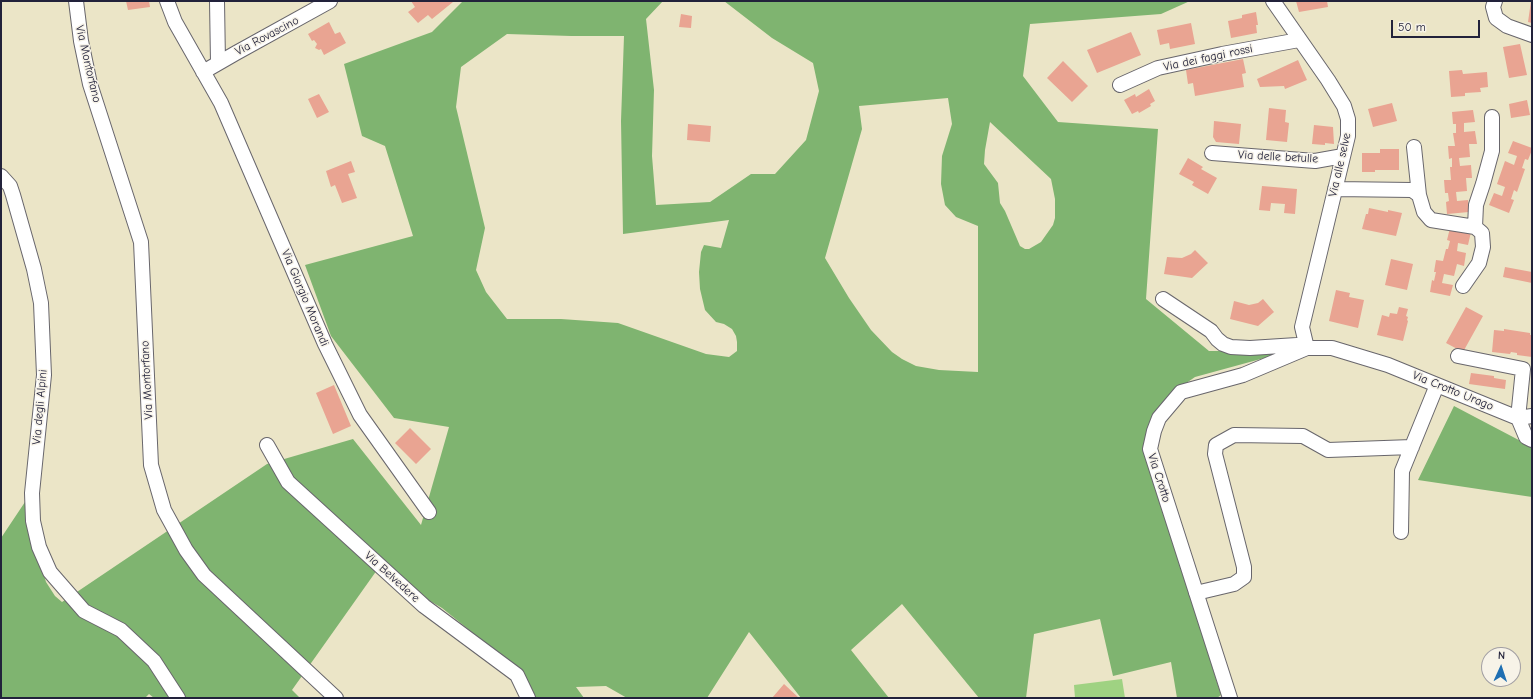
<!DOCTYPE html>
<html>
<head>
<meta charset="utf-8">
<style>
  body { margin:0 }
  #map { position:relative; width:1533px; height:699px; overflow:hidden; background:#ebe5c7; font-family:"Comic Neue",sans-serif }
  canvas { display:block }
  .frame { position:absolute; inset:0; border:2px solid #22223b; pointer-events:none }
  .north { position:absolute; left:1481px; top:647px; width:40px; height:40px; box-sizing:border-box; background:#f7f3e8; border:1px solid #a29fa3; border-radius:50%; rotate:3deg; font-size:11px; font-weight:700; line-height:16px; text-align:center; color:#22223b }
  .north::after { content:''; display:block; margin:auto; width:14px; height:18px; background:#1f6fb2; clip-path:polygon(50% 0,100% 100%,50% 72%,0 100%) }
  .scale { position:absolute; left:1391px; top:20px; width:89px; height:18px; box-sizing:border-box; border:2px solid #22223b; border-top:0; padding-left:5px; font-size:12px; line-height:14px; white-space:nowrap; color:#22223b; -webkit-text-stroke:3px #f7f3e8; paint-order:stroke }
</style>
</head>
<body>
<div id="map">
<canvas width="1533" height="699"></canvas>
<div class="frame"></div>
<div class="north">N</div>
<div class="scale">50 m</div>
</div>
<script>
const c = document.querySelector('canvas').getContext('2d');
c.lineJoin = 'round';
function fillPath(path, color) {
  c.fillStyle = color;
  c.fill(path, 'evenodd');
}
function toPath(rows) {
  const path = new Path2D();
  for (const r of rows) {
    path.moveTo(r[0], r[1]);
    for (let i = 2; i < r.length; i += 2) path.lineTo(r[i], r[i + 1]);
  }
  return path;
}
function trace(path, color, width, dash) {
  c.strokeStyle = color;
  c.lineWidth = width;
  c.lineCap = dash ? 'butt' : 'round';
  c.setLineDash(dash || []);
  c.stroke(path);
}
function write(font, color, halo, rows, align = 'center') {
  c.font = font + ' "Comic Neue",sans-serif';
  c.lineWidth = 3;
  c.setLineDash([]);
  c.textBaseline = 'middle';
  c.strokeStyle = halo;
  c.fillStyle = color;
  for (const [text, x, y, turn = 0] of rows) {
    c.save();
    c.translate(x, y);
    c.rotate((+turn || 0) * Math.PI / 180);
    c.textAlign = isNaN(turn) ? turn : align;
    if (halo) c.strokeText(text, 0, 0);
    c.fillText(text, 0, 0);
    c.restore();
  }
}
fillPath(toPath([
  [1122,679,1125,698,1075,698,1074,685]
]), '#9fd282');
fillPath(toPath([
  [463,1,663,1,646,19,654,90,652,156,656,205,710,202,751,174,775,174,806,140,819,91,813,63,772,38,724,1,1190,1,1161,14,1030,24,1023,76,1058,122,1158,129,1146,299,1209,351,1290,351,1195,377,1182,386,1173,393,1148,460,1221,695,1217,698,1177,698,1171,662,1113,676,1100,619,1034,634,1026,698,979,698,902,604,851,650,889,698,801,698,749,632,707,698,627,698,606,686,576,687,584,698,535,698,515,686,506,667,484,642,442,608,377,570,292,690,300,698,154,698,149,694,145,698,1,698,1,538,27,499,40,562,46,582,55,596,62,602,267,464,353,439,421,525,449,427,394,418,331,336,305,265,413,236,385,146,362,136,344,64,432,32],
  [507,34,571,36,624,36,621,121,623,234,729,220,721,248,704,245,701,252,699,272,700,289,705,310,716,322,724,324,732,329,736,336,737,342,737,351,729,357,706,354,618,323,561,319,507,319,486,292,476,270,485,228,456,107,461,67],
  [948,98,952,124,942,156,941,184,945,205,956,217,978,226,978,372,939,370,916,366,902,359,892,352,871,330,849,298,825,258,862,129,859,106],
  [990,122,1051,179,1055,199,1055,218,1053,225,1041,242,1029,249,1025,249,1020,246,1005,211,1000,203,998,183,984,164,985,150],
  [1454,406,1532,447,1532,497,1418,480]
]), '#7fb470');
fillPath(toPath([
  [126,1,149,1,150,7,128,10],
  [411,1,452,1,453,2,432,19,428,15,418,23,408,12,415,7],
  [1296,1,1327,1,1328,7,1299,12],
  [1531,1,1532,1,1532,23,1528,22],
  [1256,12,1258,25,1256,25,1257,33,1231,38,1228,21,1242,18,1242,15],
  [681,14,692,16,691,28,679,27],
  [329,22,335,34,340,32,346,43,324,55,321,49,319,50,315,48,317,44,314,40,312,41,308,34],
  [1191,23,1195,44,1170,49,1169,43,1160,45,1157,30],
  [1131,32,1141,55,1097,73,1087,50],
  [1520,44,1527,75,1509,78,1503,47],
  [1243,59,1246,73,1242,74,1244,87,1195,96,1193,83,1188,84,1186,70],
  [1298,60,1307,80,1285,89,1284,86,1260,87,1257,79],
  [1063,61,1088,86,1072,102,1047,78],
  [1462,70,1463,74,1487,72,1488,87,1480,88,1481,92,1465,93,1465,96,1451,97,1449,71],
  [1149,89,1155,101,1150,104,1151,106,1139,113,1138,111,1132,114,1124,100,1135,94,1136,97],
  [319,94,329,112,317,118,308,99],
  [1527,100,1530,115,1511,118,1509,104],
  [1392,103,1397,121,1373,127,1368,109],
  [1269,108,1286,110,1285,122,1289,123,1287,142,1266,140],
  [1473,110,1475,122,1464,123,1464,132,1475,131,1477,144,1469,144,1470,157,1459,158,1460,166,1471,165,1472,178,1466,178,1467,191,1456,192,1457,201,1468,200,1469,212,1447,214,1446,202,1449,201,1448,193,1445,193,1444,180,1451,180,1450,167,1452,167,1452,158,1449,159,1448,146,1455,146,1453,133,1456,133,1456,124,1453,124,1452,112],
  [1214,121,1241,124,1239,144,1216,142,1213,137],
  [688,124,711,126,710,142,687,140],
  [1314,125,1333,127,1334,144,1325,143,1325,145,1312,144],
  [1513,141,1532,148,1532,150,1528,160,1525,159,1522,168,1525,169,1517,192,1514,190,1511,199,1514,200,1509,213,1489,205,1494,193,1502,196,1505,187,1497,184,1505,161,1514,165,1517,156,1508,153],
  [1380,149,1399,149,1399,170,1375,170,1375,172,1362,172,1362,153,1380,153],
  [1188,158,1203,167,1201,169,1217,178,1208,194,1192,185,1194,182,1179,174],
  [351,161,355,172,348,174,357,198,342,203,335,185,331,187,326,171],
  [1262,186,1297,189,1295,214,1284,213,1285,204,1271,203,1270,211,1259,210],
  [1369,208,1388,212,1388,210,1402,213,1396,236,1362,229,1366,214,1368,214],
  [1450,228,1471,232,1468,245,1458,243,1457,251,1466,253,1464,266,1457,264,1454,276,1444,274,1442,283,1453,285,1450,296,1430,292,1432,280,1434,281,1436,272,1434,272,1436,260,1443,261,1446,249,1448,249,1450,241,1447,240],
  [1195,250,1208,263,1192,278,1164,274,1167,257,1182,258,1191,254],
  [1391,259,1413,264,1407,290,1385,285],
  [1505,267,1532,272,1532,283,1503,277],
  [1336,290,1350,293,1349,297,1364,300,1358,328,1329,321],
  [1263,299,1274,312,1258,326,1230,319,1234,301,1249,305,1258,303],
  [1399,307,1408,309,1406,316,1408,317,1407,320,1408,321,1403,341,1377,335,1382,315,1389,317,1390,313,1397,314],
  [1466,307,1483,316,1463,352,1446,343],
  [1504,329,1530,333,1530,335,1532,335,1532,357,1517,355,1517,353,1511,352,1510,354,1492,352,1494,330,1504,331],
  [1471,373,1494,376,1494,378,1506,380,1505,389,1469,384],
  [334,385,351,426,333,434,316,393],
  [410,428,431,449,416,464,395,443],
  [784,684,799,698,772,698]
]), '#e9a492');
const minor = toPath([
  [76,1,81,41,90,84,141,242,151,465,164,510,186,550,204,575,336,698],
  [167,1,175,22,221,103,325,344,360,415,429,512],
  [217,1,218,63],
  [1273,1,1328,80,1344,106,1348,119,1348,136,1302,327,1307,348],
  [1495,1,1493,7,1496,18,1507,26,1532,35],
  [203,72,236,53,330,1],
  [1120,85,1158,68,1222,54,1299,40],
  [1414,147,1419,195],
  [1212,153,1315,161,1343,156],
  [1,176,10,186,13,195,34,269,41,303,44,375,32,493,33,521,39,547,50,572,84,611,121,630,154,661,178,698],
  [1335,189,1412,190,1419,195,1424,212,1431,220,1475,227,1482,233,1483,247,1479,263,1463,286],
  [1475,227,1476,205,1483,184,1492,151,1492,117],
  [1163,299,1211,331,1217,339,1223,344,1231,347,1250,348,1297,345,1307,348,1332,348,1388,365,1518,418,1532,416],
  [1458,356,1523,369,1518,418,1526,437,1532,440],
  [267,445,288,482,424,606,517,675,528,698],
  [1401,532,1402,471,1437,385],
  [1196,593,1234,584,1244,577,1244,567,1215,454,1216,445,1234,435,1303,436,1328,450,1412,447],
  [1230,698,1150,449,1154,431,1159,418,1181,392,1243,375,1307,348]
]);
trace(minor, '#68666c', 16);
trace(minor, '#fff', 14);
write('12px', '#22223b', '#f7f3e8', [
  ["Via Rovascino",267,36,-28],
  ["Via dei faggi rossi",1208,58,-12],
  ["Via Montorfano",88,64,77],
  ["Via delle betulle",1278,157,3],
  ["Via alle selve",1340,165,-77],
  ["Via Giorgio Morandi",305,298,67],
  ["Via Montorfano",147,380,-93],
  ["Via Crotto Urago",1453,391,22],
  ["Via degli Alpini",40,407,-85],
  ["Via Crotto",1159,478,72],
  ["Via Belvedere",392,577,42]
]);
</script>
</body>
</html>
